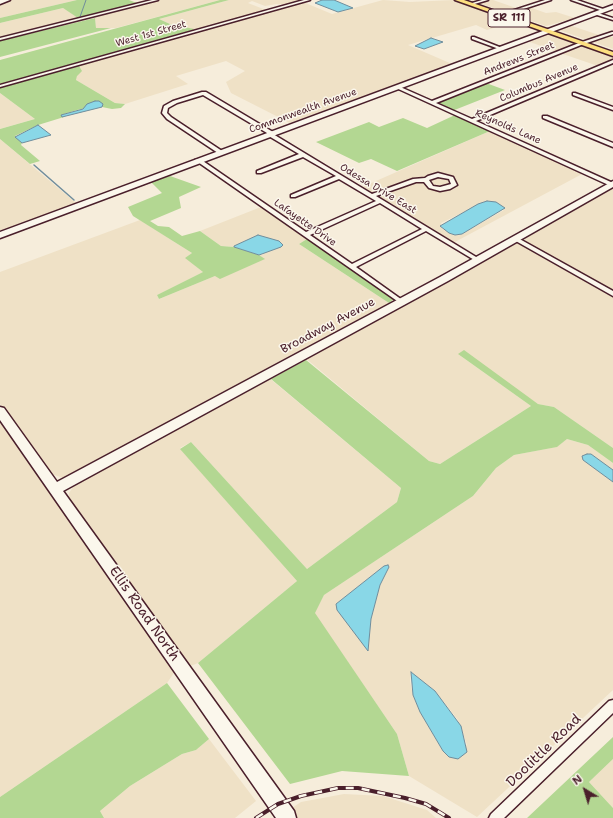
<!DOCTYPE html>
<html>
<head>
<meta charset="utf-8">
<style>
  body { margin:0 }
  #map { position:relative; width:613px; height:818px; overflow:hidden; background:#f6eddb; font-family:"Shantell Sans",sans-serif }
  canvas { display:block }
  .north { position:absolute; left:565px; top:770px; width:40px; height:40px; -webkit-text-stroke:3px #fbf7ec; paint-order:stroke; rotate:322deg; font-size:11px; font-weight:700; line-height:16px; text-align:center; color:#4a1f2b }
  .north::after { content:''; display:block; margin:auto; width:14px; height:18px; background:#4a1f2b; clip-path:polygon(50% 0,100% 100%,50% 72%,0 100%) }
</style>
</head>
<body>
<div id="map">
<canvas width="613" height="818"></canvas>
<div class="north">N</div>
</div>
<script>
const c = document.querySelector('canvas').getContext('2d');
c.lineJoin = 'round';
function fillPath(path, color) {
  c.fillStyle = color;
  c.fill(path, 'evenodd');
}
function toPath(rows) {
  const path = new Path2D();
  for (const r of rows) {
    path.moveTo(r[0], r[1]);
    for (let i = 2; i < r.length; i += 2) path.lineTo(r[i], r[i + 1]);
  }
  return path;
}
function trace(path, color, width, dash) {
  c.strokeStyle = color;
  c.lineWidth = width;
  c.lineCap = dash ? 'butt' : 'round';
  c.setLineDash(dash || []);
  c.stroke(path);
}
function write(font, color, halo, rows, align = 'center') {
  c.font = font + ' "Shantell Sans",sans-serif';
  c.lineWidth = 3;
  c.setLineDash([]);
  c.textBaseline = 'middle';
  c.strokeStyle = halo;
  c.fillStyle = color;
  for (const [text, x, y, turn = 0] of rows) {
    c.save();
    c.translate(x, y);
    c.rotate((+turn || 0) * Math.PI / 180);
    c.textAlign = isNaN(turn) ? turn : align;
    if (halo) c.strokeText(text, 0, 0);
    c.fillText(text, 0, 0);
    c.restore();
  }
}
fillPath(toPath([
  [7,0,77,0,0,18,0,2],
  [159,0,220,0,116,28,96,28,95,18,93,16],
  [229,0,303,0,285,5,277,4,265,6,252,1,248,3,266,10,196,30,170,24,159,19],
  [383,0,410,2,454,0,515,21,487,30,476,25,408,45,452,64,290,123,231,93,226,82,245,71,226,61,176,76,188,84,125,104,115,103,76,80,79,66,77,65,303,2,332,14],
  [470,0,493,0,519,9,526,6,546,13,556,12,575,18,546,26],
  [63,8,79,18,0,38,0,23],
  [569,25,605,37,613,37,613,49,559,30],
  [545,34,552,34,577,44,558,52,527,41],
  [585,46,613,55,613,60,598,66,560,53],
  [0,93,35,119,0,129],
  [490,131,584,173,453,243,360,188],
  [487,201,504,210,462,234,456,235,442,229,441,223],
  [0,139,76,203,0,231],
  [613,187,613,292,532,246,524,239],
  [261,207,307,239,299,244,392,305,64,478,51,474,0,404,0,272,140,220,192,253,186,258,203,272,157,295,159,299,215,276,264,259,259,255,264,254,260,235,234,246,234,247,221,246,200,231],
  [515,243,520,244,613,297,613,448,554,407,538,404,458,354,531,406,440,464,429,461,304,357,510,245],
  [268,377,401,488,397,502,307,569,191,442,180,448,297,581,198,663,188,667,69,501,69,493,73,487,99,470],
  [0,420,176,670,167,683,0,797],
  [567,439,588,445,613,463,613,470,591,454,583,460,613,482,613,690,477,817,409,776,397,734,314,613,324,595,473,496,496,468,514,455,556,447],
  [388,565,389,567,380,585,371,619,368,650,336,604,384,566],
  [411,672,435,691,458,720,467,745,443,751,420,712,413,695,410,681],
  [209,739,256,801,235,818,104,818,100,811,130,786,182,754,196,750],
  [613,759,613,808,589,782],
  [344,794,383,796,427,810,436,818,295,818,289,810,301,802]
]), '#efe1c6');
fillPath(toPath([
  [77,0,129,0,137,3,78,18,63,8,0,23,0,18],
  [220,0,229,0,159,19,170,24,194,29,193,30,0,84,0,60],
  [95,18,96,28,111,28,0,57,0,41],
  [79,66,82,71,77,76,76,80,115,103,125,104,121,108,112,109,102,107,103,104,77,110,61,115,64,117,38,125,15,136,22,143,21,145,40,161,30,164,0,139,0,129,35,119,0,93,0,88],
  [486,83,505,90,452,111,436,104,438,102],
  [455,115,490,131,397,171,371,159,359,163,316,142,369,122,379,127,403,118,427,128],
  [170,176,201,187,179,197,181,208,150,221,158,226,169,227,182,236,200,231,221,246,234,247,259,255,265,259,220,279,215,276,159,299,157,295,203,272,185,258,192,253,133,216,128,207,162,193,151,182],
  [307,239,393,297,394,299,389,303,299,244],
  [464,350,538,404,554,407,613,448,613,463,588,445,567,439,557,447,514,455,496,468,473,496,324,595,315,613,397,734,409,776,342,771,290,784,198,663,297,581,180,449,191,442,307,569,397,502,401,488,271,379,306,360,429,461,440,464,531,406,458,354],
  [167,683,209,739,196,750,182,754,130,786,100,811,104,818,0,818,0,797],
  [613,737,613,759,589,782,613,808,613,818,527,818]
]), '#b3d792');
const water = toPath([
  [322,0,334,0,353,8,338,12,315,3,322,0],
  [431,38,443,42,424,49,415,46,431,38],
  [95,101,99,101,103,104,102,107,62,117,61,115,83,109,87,104,95,101],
  [38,125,51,135,22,143,15,137,38,125],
  [487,201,496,202,505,208,462,234,455,235,449,233,440,226,478,204,487,201],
  [258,235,279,241,283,245,281,247,259,255,234,247,234,246,258,235],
  [587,454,591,454,613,470,613,482,583,460,582,456,587,454],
  [388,565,389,567,380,585,371,619,368,651,337,610,336,604,384,566,388,565],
  [411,672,435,691,461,726,467,752,458,759,449,757,443,751,420,712,413,695,411,672]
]);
fillPath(water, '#89d7e7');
trace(water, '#708d9c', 1);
trace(toPath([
  [80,17,86,0]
]), '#708d9c', 1);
trace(toPath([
  [34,165,74,200]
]), '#708d9c', 1.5);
const street = toPath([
  [152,0,158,0,0,40,0,38,152,0],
  [304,0,310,0,0,87,0,85,304,0],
  [482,0,488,0,471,5,469,4,482,0],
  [545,0,551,0,502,16,499,15,545,0],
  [571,0,577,0,606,10,603,11,571,0],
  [595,12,613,18,613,20,594,14,595,12],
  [612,32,613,32,613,34,581,45,436,103,472,119,613,60,613,63,476,121,613,183,613,187,394,87,398,86,432,101,579,43,612,32],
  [472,37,474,37,502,48,499,49,472,39,472,37],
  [202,92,206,92,273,132,273,134,372,194,413,179,425,178,428,176,438,173,453,177,457,185,450,189,440,191,429,188,424,182,416,182,376,196,481,260,478,262,476,261,426,231,356,267,405,302,402,304,400,303,195,160,200,159,306,232,376,201,339,179,295,197,291,197,291,195,336,176,303,157,261,173,257,173,257,171,299,154,267,135,267,133,203,95,177,103,168,108,167,113,171,117,222,151,222,153,218,153,167,119,162,113,164,106,173,101,202,92],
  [438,177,449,179,451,184,440,187,433,186,429,180,438,177],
  [380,203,422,229,352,264,310,235,380,203],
  [575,93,613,107,613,110,573,95,573,93,575,93],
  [543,116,547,116,613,143,613,147,543,118,543,116],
  [516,237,613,291,613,296,514,240,513,239,516,237],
  [613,700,613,713,504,818,489,818,491,814,609,701,613,700]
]);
const secondary = toPath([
  [0,0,10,0,0,4,0,0],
  [613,5,613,9,0,238,0,232,613,5],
  [613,181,613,187,448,281,63,491,294,811,296,818,276,818,0,420,0,407,4,408,57,482,440,277,613,181]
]);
const primary = toPath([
  [455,0,464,0,613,52,613,56,455,0]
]);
trace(street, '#4a1f2b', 3);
trace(secondary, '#4a1f2b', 3);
trace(primary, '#4a1f2b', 3);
fillPath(street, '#fbf7ec');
fillPath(secondary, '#fbf7ec');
fillPath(primary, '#fde080');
const rail = toPath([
  [256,818,278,804,301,796,338,788,358,788,405,798,426,804,449,818]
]);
trace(rail, '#4a1f2b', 4);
trace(rail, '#fbf7ec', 2.5, [8]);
write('10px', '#4a1f2b', '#fbf7ec', [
  ["West 1st Street",151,34,-16],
  ["Andrews Street",519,59,-22],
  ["Columbus Avenue",539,83,-23],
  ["Commonwealth Avenue",303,111,-20],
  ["Reynolds Lane",508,127,24],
  ["Odessa Drive East",378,189,31],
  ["Lafayette Drive",305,223,35]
]);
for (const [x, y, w] of [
  [509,18,42]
]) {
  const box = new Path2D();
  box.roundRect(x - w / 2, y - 9, w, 18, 3);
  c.fillStyle = '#fbf7ec';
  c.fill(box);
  trace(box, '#4a1f2b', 1);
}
write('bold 11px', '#4a1f2b', null, [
  ["SR 111",509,18]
]);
write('12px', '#4a1f2b', '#fbf7ec', [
  ["Broadway Avenue",328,326,-28]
]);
write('14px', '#4a1f2b', '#fbf7ec', [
  ["Ellis Road North",144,614,55],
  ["Doolittle Road",544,751,-44]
]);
</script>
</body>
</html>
